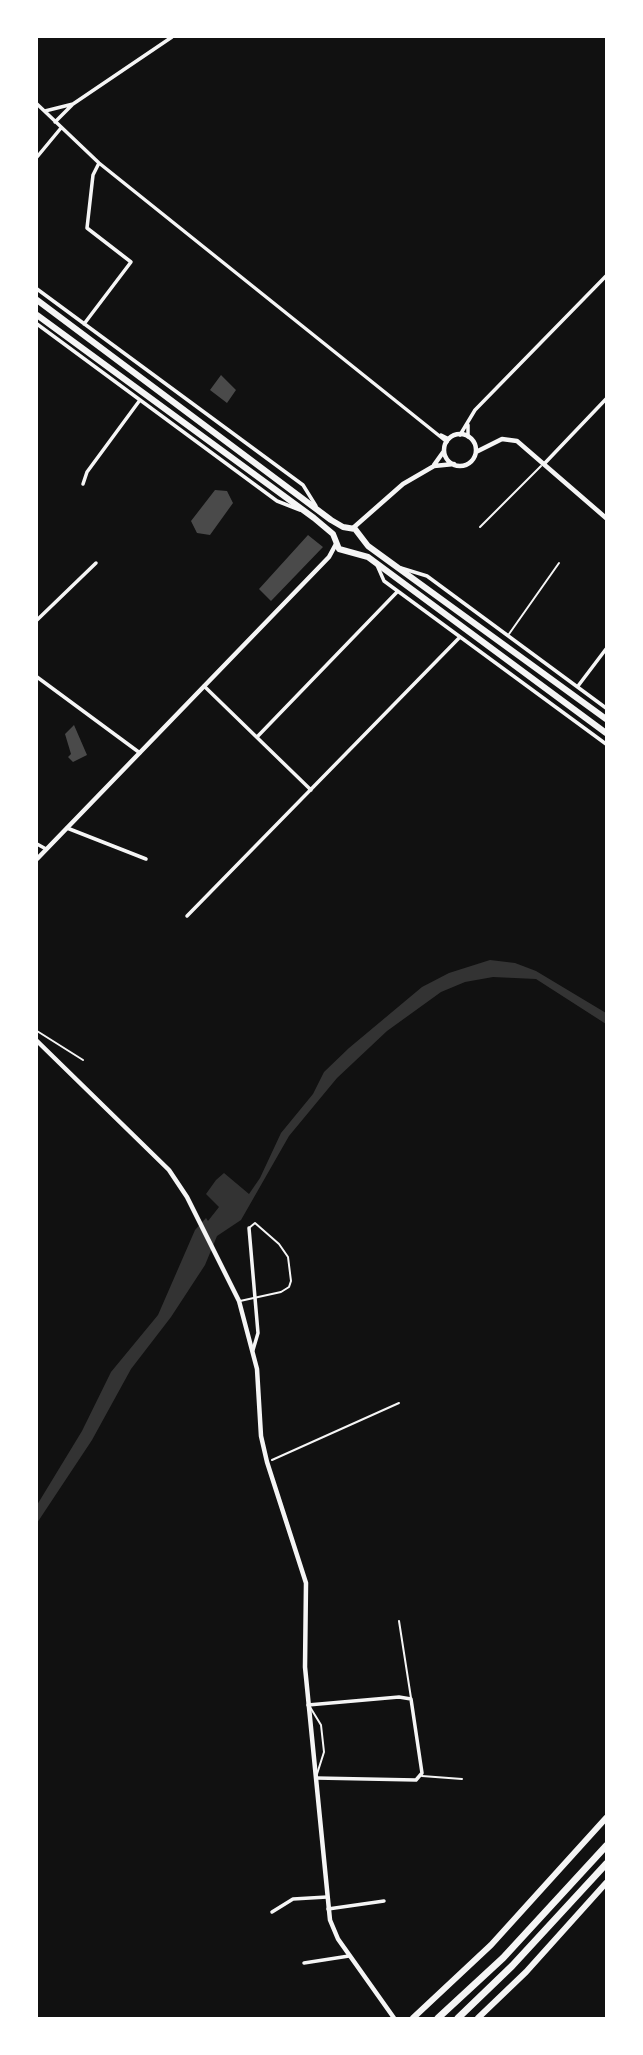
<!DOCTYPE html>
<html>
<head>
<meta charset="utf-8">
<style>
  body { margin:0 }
  #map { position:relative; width:643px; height:2055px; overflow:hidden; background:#111; font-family:"Public Sans",sans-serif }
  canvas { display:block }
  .frame { position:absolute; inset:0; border:38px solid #fff; pointer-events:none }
</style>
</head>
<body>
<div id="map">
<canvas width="643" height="2055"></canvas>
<div class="frame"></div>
</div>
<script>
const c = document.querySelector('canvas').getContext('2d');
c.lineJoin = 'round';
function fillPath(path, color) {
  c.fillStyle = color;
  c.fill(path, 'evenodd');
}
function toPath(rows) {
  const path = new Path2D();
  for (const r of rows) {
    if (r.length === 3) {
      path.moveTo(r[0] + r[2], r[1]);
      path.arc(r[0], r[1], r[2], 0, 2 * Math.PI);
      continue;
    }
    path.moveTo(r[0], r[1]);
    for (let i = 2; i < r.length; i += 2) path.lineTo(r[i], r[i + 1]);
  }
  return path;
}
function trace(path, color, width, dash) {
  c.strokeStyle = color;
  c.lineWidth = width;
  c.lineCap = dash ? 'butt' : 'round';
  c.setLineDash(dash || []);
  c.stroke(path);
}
fillPath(toPath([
  [490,960,515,963,536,971,606,1013,606,1024,536,979,493,977,465,982,441,992,387,1031,337,1078,289,1136,241,1220,217,1236,205,1265,171,1317,131,1369,92,1440,37,1523,37,1505,82,1431,111,1372,158,1315,195,1230,206,1218,208,1221,219,1207,206,1194,216,1180,224,1173,249,1194,260,1178,281,1133,313,1094,324,1072,349,1048,422,987,449,973]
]), '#333');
fillPath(toPath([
  [221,375,236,390,227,403,210,390],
  [215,490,227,491,233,503,210,535,197,533,191,521],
  [308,535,323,547,271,601,259,589],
  [74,725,87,755,73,762,68,757,71,754,65,734]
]), '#4a4a4a');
trace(toPath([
  [272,1460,399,1403]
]), '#f5f5f5', 2);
trace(toPath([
  [480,527,541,466],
  [509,634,559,563],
  [37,1031,83,1060],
  [240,1301,281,1292,289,1287,291,1281,288,1257,279,1244,255,1223,249,1228],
  [399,1621,411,1698],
  [310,1707,321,1725,324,1752,317,1774],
  [422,1776,462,1779]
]), '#f5f5f5', 2);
trace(toPath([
  [37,104,99,163,447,442],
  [45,111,73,104,172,37],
  [55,122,72,105],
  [37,157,61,128],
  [37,289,303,485,316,506],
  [37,324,277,501,300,510],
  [84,324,131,262,87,228,93,175,99,163],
  [468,425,468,437],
  [441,435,449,439],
  [460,435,475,410,606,276],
  [544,464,606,399],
  [83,484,87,472,140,400],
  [377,565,384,581,606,744],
  [401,568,427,576,606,708],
  [37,620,96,563],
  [37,677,140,753],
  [204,686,311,790],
  [578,686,606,649],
  [257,737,398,591],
  [67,828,146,859],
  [37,844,46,849],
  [187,916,460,637],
  [249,1228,258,1333,253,1350],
  [308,1705,399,1697,411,1699,422,1773,416,1780,316,1778],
  [328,1909,384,1901],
  [272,1912,293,1899,327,1897],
  [304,1963,349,1956]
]), '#f5f5f5', 3.5);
trace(toPath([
  [460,450,16],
  [476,452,502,439,517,441,606,518],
  [434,465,444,451],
  [353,528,403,484,434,466,454,464],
  [37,859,329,557,336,544],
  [37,1041,169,1170,187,1197,239,1301,257,1369,261,1436,267,1462,306,1583,305,1667,330,1920,338,1939,394,2018]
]), '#f5f5f5', 4.5);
trace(toPath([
  [37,300,331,520,343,527,355,529,368,546,606,719],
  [37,315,314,518,333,534,339,549,368,557,606,733]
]), '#f5f5f5', 6);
trace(toPath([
  [413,2018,491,1945,606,1818],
  [478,2018,526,1972,606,1883]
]), '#f5f5f5', 6);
trace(toPath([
  [438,2018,503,1958,606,1846],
  [458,2018,512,1966,606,1864]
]), '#f5f5f5', 7);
</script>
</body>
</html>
